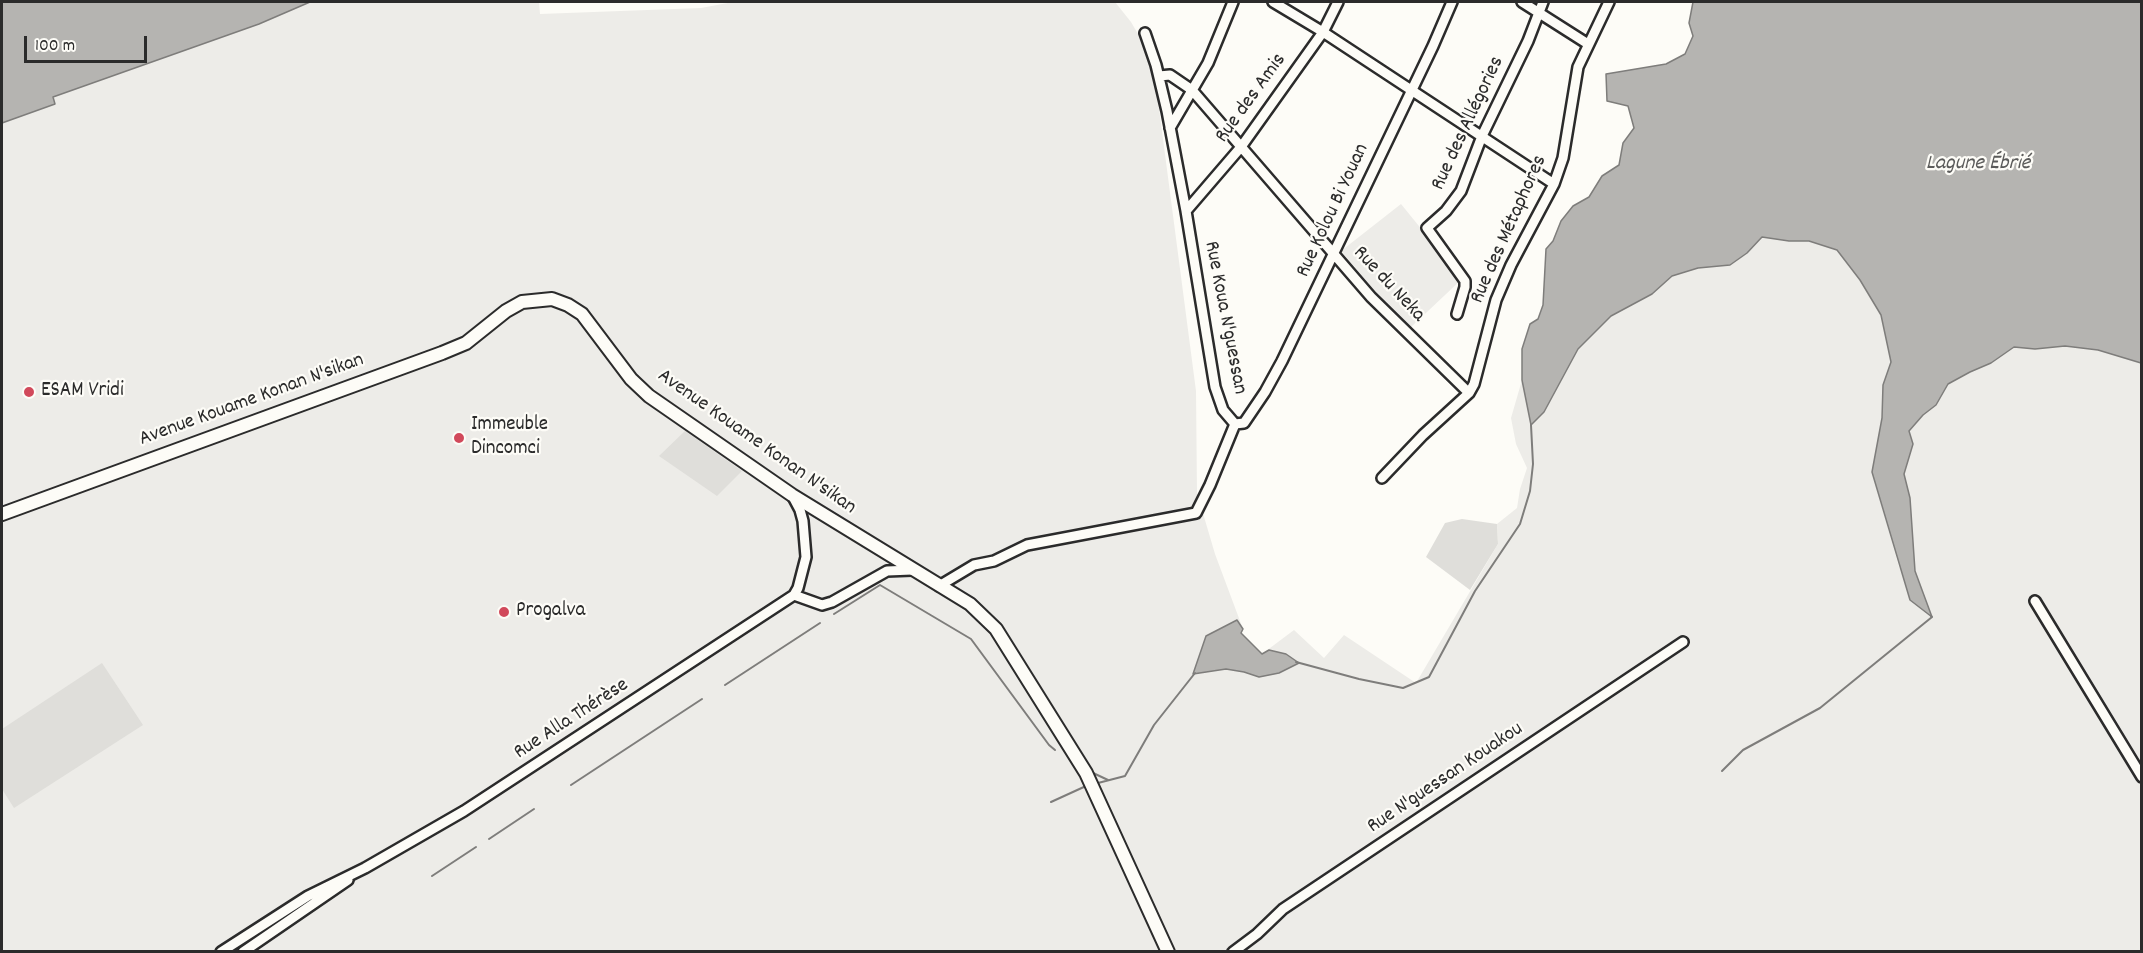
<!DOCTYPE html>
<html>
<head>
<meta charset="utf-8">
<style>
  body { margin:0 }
  #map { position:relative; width:2143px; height:953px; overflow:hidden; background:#fdfcf7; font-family:Dekko,sans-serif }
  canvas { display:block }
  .frame { position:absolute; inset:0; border:3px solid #2b2b2b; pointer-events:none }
  .scale { position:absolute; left:24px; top:36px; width:123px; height:27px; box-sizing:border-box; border:3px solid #2b2b2b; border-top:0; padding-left:8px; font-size:18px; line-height:21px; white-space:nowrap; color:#2b2b2b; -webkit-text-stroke:4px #fdfcf7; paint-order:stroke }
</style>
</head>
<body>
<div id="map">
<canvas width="2143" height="953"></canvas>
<div class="frame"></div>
<div class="scale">100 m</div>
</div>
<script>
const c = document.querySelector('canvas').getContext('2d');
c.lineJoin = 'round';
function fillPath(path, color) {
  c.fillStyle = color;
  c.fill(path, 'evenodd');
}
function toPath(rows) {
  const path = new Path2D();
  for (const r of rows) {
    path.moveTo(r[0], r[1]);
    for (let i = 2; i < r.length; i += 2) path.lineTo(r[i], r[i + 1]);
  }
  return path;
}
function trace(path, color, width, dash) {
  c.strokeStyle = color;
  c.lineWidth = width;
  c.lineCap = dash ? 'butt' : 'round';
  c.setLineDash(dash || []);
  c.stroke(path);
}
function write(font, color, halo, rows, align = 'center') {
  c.font = font + ' Dekko,sans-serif';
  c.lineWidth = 4.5;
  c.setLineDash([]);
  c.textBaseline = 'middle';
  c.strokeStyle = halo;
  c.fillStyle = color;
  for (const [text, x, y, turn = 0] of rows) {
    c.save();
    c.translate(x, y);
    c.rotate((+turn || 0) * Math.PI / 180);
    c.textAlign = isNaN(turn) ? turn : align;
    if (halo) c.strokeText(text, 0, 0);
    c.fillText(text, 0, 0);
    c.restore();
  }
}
fillPath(toPath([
  [310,2,539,2,540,14,701,8,733,2,1115,2,1131,22,1145,46,1155,78,1196,391,1197,493,1215,554,1243,629,1241,633,1262,654,1294,630,1324,658,1344,635,1416,683,1498,544,1497,524,1517,508,1520,489,1527,468,1516,444,1511,418,1522,380,1531,425,1544,412,1578,349,1611,316,1652,294,1672,276,1698,268,1730,265,1747,253,1761,237,1789,241,1809,241,1837,250,1860,280,1881,315,1891,362,1883,385,1882,418,1872,472,1899,567,1931,616,1915,571,1910,498,1904,474,1913,444,1909,431,1923,415,1936,405,1948,384,1970,372,1991,363,2014,347,2035,349,2065,346,2098,350,2142,363,2141,951,2,951,2,123,55,104,53,97,259,24],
  [1401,204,1462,279,1410,328,1375,291,1341,251]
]), '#edece8');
fillPath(toPath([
  [685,431,742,471,717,496,659,456],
  [1462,519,1497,524,1498,544,1470,590,1426,557,1445,523],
  [102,663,143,725,14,808,2,789,2,729]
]), '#dfdeda');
const water = toPath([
  [2,2,310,2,259,24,53,97,55,104,2,123,2,2],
  [1693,2,2141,2,2141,363,2098,350,2065,346,2035,349,2014,347,1991,363,1970,372,1948,384,1936,405,1923,415,1909,431,1913,444,1904,474,1910,498,1915,571,1932,617,1910,600,1872,472,1882,418,1883,385,1891,362,1881,315,1860,280,1837,250,1809,241,1789,241,1762,237,1747,253,1730,265,1698,268,1672,276,1652,294,1611,316,1578,349,1544,412,1531,425,1522,380,1522,349,1530,324,1538,319,1543,305,1546,249,1553,241,1561,221,1573,206,1589,197,1602,176,1619,165,1623,143,1634,128,1628,106,1607,101,1606,74,1666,64,1685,54,1693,36,1689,23,1693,2],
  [1237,620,1243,629,1241,633,1262,654,1269,650,1286,654,1299,663,1279,673,1259,677,1244,672,1226,669,1193,674,1206,636,1237,620]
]);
fillPath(water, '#b5b4b1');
trace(water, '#7e7d7b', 1.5);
trace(toPath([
  [834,614,880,585,971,639,1049,745,1055,750],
  [1296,662,1359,679,1403,688,1429,677,1475,591,1520,524,1530,491,1533,464,1531,425],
  [725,685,820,623],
  [1722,771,1743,750,1820,708,1932,617,1931,616],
  [1091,772,1108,780],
  [1098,783,1125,776,1154,725,1195,673],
  [571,785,702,699],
  [1051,802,1086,786],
  [489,839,534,809],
  [432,876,476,847]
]), '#7e7d7b', 2);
const minor = toPath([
  [1273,2,1323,32,1554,184],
  [1522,2,1588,44],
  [1159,76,1170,75,1192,90,1371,297,1469,393],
  [1170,128,1208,63,1233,2],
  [1186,211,1241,147,1323,32,1338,2],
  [1457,314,1465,287,1465,281,1427,228,1446,211,1461,191,1482,136,1528,41,1543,2],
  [1235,424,1244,423,1265,392,1282,361,1433,46,1452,2],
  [1382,478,1423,435,1469,393,1474,384,1496,300,1511,265,1554,184,1563,158,1578,67,1609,2],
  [939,586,974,565,994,561,1027,545,1196,513,1210,485,1235,424,1223,410,1215,387,1186,211,1167,111,1156,65,1145,33],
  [794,595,822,605,832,602,887,571,912,570],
  [2035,601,2142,777],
  [221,952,308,896,365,868,464,811,794,595,798,588,806,557,803,521,800,510,792,495],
  [243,952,348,880],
  [1233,952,1257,934,1283,909,1683,642]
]);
const tertiary = toPath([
  [2,514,442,353,466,343,506,311,522,302,552,299,568,305,582,314,631,379,649,396,792,495,970,604,996,629,1086,773,1168,952]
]);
trace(minor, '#2b2b2b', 14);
trace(tertiary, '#2b2b2b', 16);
trace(minor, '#fdfcf7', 9);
trace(tertiary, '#fdfcf7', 12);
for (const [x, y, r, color] of [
  [29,392,6,"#d1495b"],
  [459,438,6,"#d1495b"],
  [504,612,6,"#d1495b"]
]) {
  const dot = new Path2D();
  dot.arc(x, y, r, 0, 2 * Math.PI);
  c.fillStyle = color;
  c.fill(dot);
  trace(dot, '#fdfcf7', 2);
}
write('21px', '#2b2b2b', '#fdfcf7', [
  ["Rue des Amis",1252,99,-54],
  ["Rue des Allégories",1469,124,-65],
  ["Rue Kolou Bi Youan",1334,211,-65],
  ["Rue des Métaphores",1510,230,-66],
  ["Rue du Neka",1388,285,47],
  ["Rue Koua N'guessan",1224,318,79],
  ["Avenue Kouame Konan N'sikan",252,401,-20],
  ["Avenue Kouame Konan N'sikan",756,443,35],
  ["Rue Alla Thérèse",572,720,-33],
  ["Rue N'guessan Kouakou",1446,779,-34]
]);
write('21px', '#2b2b2b', '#fdfcf7', [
  ["ESAM Vridi",41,392],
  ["Immeuble",471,426],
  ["Dincomci",471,450],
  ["Progalva",516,612]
], 'left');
write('italic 22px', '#5b5b5a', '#fdfcf7', [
  ["Lagune Ébrié",1978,165]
]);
</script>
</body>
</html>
